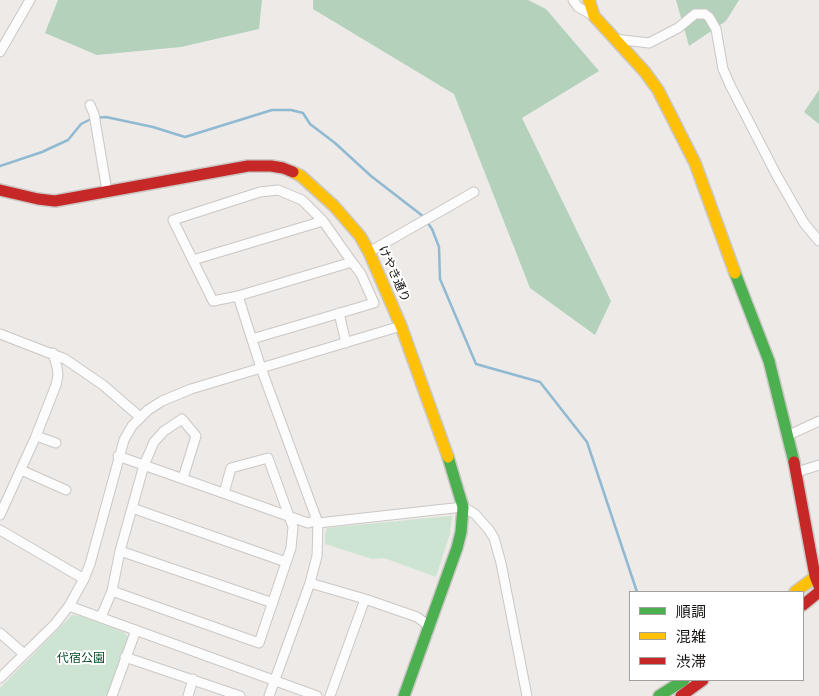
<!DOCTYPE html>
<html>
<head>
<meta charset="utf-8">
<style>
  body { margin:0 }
  #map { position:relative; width:819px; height:696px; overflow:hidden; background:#edeae8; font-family:Mulish,"Noto Sans JP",sans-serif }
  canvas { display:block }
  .legend { position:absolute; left:629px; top:591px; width:175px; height:90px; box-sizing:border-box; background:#fff; border:1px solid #a1a09f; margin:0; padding:6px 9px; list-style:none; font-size:15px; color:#141210 }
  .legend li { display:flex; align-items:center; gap:10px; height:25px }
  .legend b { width:25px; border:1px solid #a1a09f }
</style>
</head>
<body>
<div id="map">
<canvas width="819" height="696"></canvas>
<ul class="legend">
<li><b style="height:6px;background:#4caf50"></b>順調</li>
<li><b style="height:6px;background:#ffc107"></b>混雑</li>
<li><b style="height:6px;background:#c62828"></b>渋滞</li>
</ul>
</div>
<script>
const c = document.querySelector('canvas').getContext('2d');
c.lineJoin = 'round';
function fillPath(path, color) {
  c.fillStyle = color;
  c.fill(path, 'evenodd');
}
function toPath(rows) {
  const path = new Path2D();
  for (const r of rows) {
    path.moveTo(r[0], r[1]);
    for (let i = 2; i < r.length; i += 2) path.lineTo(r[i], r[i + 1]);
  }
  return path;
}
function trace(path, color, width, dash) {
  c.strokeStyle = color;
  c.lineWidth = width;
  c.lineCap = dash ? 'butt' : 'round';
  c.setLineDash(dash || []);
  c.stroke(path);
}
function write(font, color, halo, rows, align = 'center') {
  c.font = font + ' Mulish,"Noto Sans JP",sans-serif';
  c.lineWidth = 4;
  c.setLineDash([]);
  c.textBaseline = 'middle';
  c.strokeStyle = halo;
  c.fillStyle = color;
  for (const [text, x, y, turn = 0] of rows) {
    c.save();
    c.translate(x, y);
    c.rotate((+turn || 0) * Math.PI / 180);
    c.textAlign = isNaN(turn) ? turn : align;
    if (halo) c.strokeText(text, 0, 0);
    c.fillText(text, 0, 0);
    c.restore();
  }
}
fillPath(toPath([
  [449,516,452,516,450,534,436,577,384,558,372,559,325,544,325,534,327,528],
  [72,615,80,616,124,632,128,637,107,696,0,696,0,688]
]), '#cee4d2');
fillPath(toPath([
  [58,0,262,0,259,29,181,47,97,55,45,33],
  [313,0,528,0,546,9,599,71,522,118,611,301,595,335,530,288,454,94,313,9],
  [676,0,739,0,726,21,689,46],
  [819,90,819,124,804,112]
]), '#b3d1bb');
trace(toPath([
  [0,166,42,152,68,140,81,124,93,118,106,117,153,127,185,137,272,110,291,110,303,113,310,124,335,143,371,176,424,217],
  [427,222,432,229,439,247,440,279,476,364,540,382,587,442,637,592]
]), '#90b9d2', 2.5);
const street = toPath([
  [573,0,578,7,594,16],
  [615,39,649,43,678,28,695,14,705,14,709,17,716,29,723,69,730,85,777,176,804,223,819,241],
  [0,52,30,0],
  [90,105,94,114,107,191],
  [369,252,474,192],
  [193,260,323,221],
  [238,296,261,368,318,523,317,556,310,583,269,696],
  [339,313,346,343],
  [0,334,65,359,103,385,140,417],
  [252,339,374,303,361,274,352,262,323,221,302,200,278,190,260,192,173,220,213,301,238,296,352,262],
  [789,435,819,421],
  [36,436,56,443],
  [118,456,308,523,317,520],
  [21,470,66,490],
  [797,472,819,465],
  [132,508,286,562],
  [0,515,36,436,56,385,58,375,57,367,53,353],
  [318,523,463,507,475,514,489,530,494,538,501,563,527,696],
  [0,530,84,579],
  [120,551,273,603],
  [310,583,365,599,417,617,429,626],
  [112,591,259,643,291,548,293,527,268,458,231,468,224,493],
  [69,606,317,696],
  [101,617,112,591,120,551,144,465,154,442,164,431,182,419,196,436,183,478],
  [0,633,24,654],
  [125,657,240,696],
  [0,678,55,624,69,606,84,579,90,564,124,440,132,426,148,410,162,401,191,389,401,326],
  [112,696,136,630],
  [188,696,193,679],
  [330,696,365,599]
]);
const fast = toPath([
  [735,273,769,361,794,462],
  [404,696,457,548,461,532,463,507,448,457],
  [659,696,684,680]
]);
const slow = toPath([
  [589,0,594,16,645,72,658,90,695,163,735,273],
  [293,172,301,176,334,206,360,236,369,252,401,326,448,457],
  [795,592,819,574]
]);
const jam = toPath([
  [0,190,38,199,55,201,248,166,271,166,283,168,293,172],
  [794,462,815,576,819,586],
  [803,605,819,592],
  [681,696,703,680]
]);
trace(street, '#cac7c5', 11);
trace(fast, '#cac7c5', 14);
trace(slow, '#cac7c5', 14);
trace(jam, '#cac7c5', 14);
trace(street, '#fcfcfc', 9);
trace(fast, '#4caf50', 11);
trace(slow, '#ffc107', 11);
trace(jam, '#c62828', 11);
write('12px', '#141210', '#fff', [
  ["けやき通り",394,274,66]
]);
write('12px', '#024925', '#fff', [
  ["代宿公園",81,658]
]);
</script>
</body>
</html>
